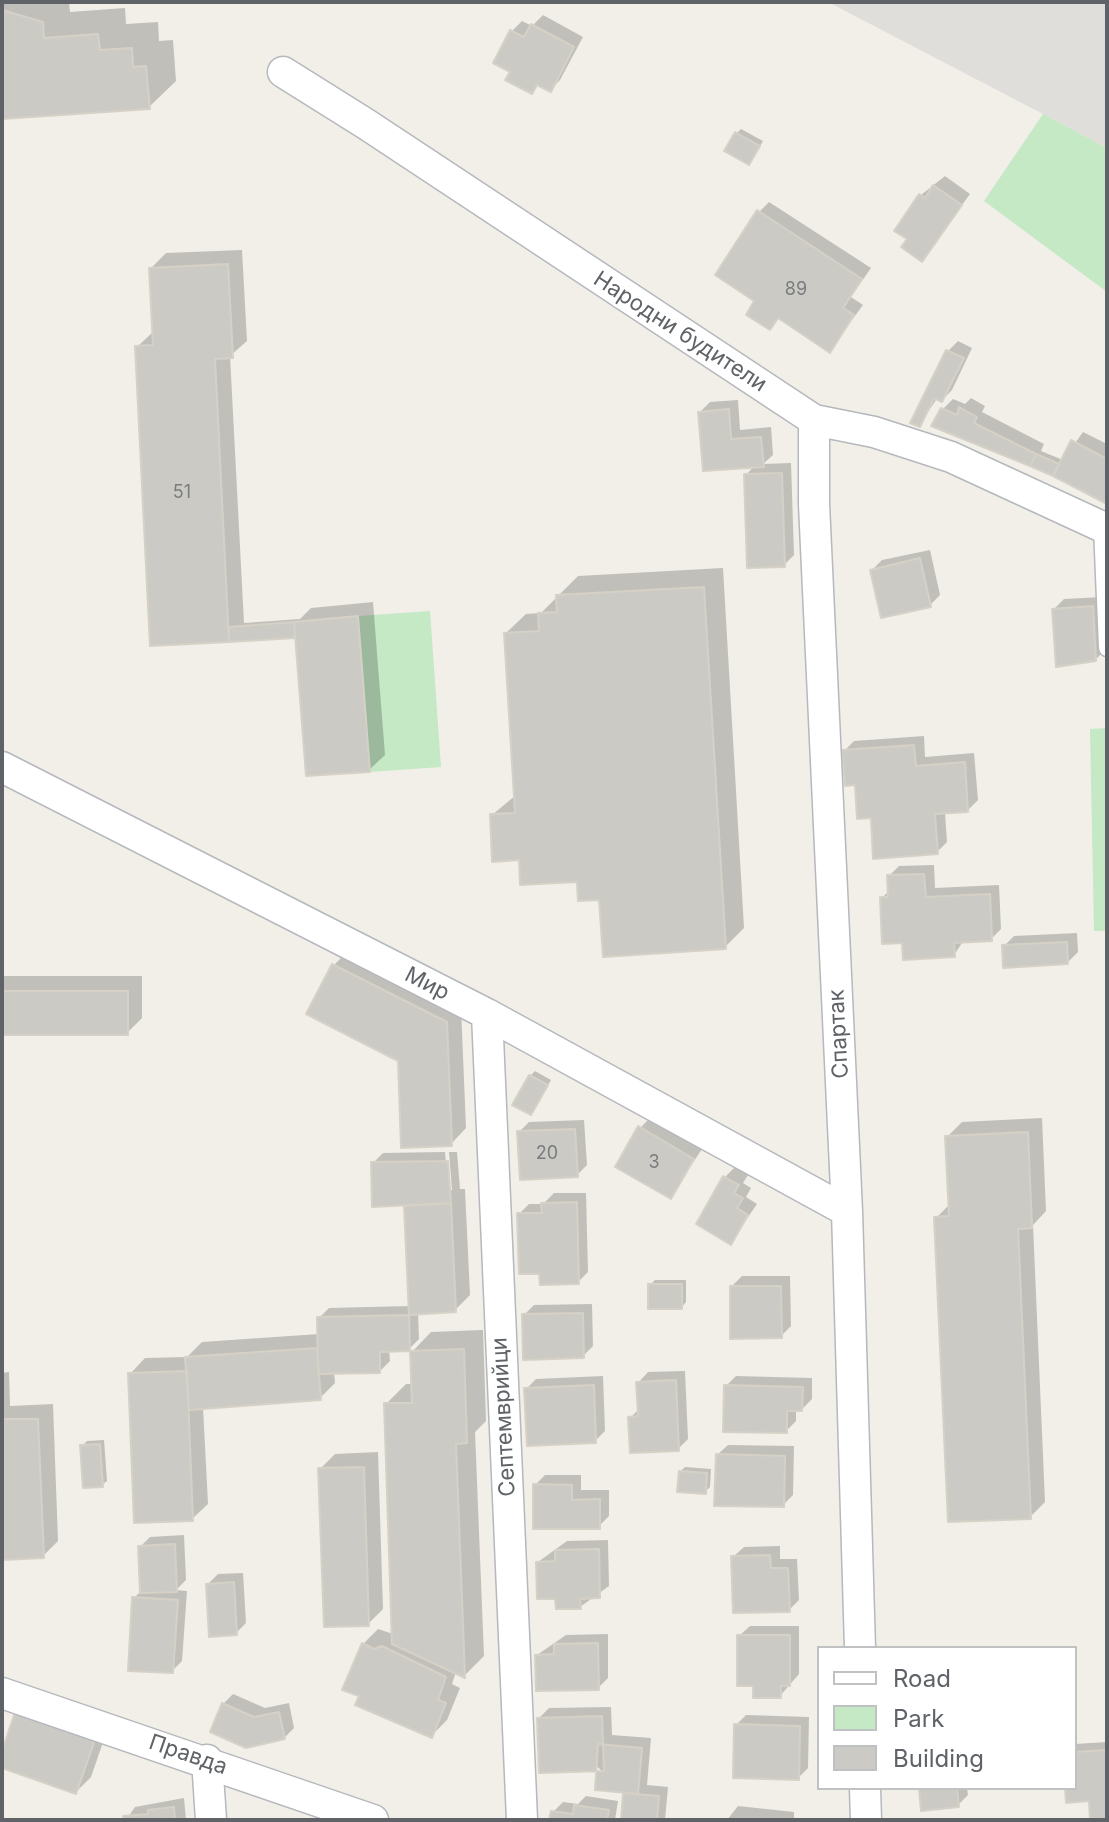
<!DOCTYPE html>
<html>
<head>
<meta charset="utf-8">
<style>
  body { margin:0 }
  #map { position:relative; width:1109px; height:1822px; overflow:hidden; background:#f1efe8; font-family:Inter,sans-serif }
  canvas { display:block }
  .frame { position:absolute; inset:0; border:4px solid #5f6368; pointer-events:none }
  .legend { position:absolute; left:817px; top:1646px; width:260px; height:144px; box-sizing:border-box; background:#fff; border:2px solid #bfc1c3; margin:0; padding:10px 14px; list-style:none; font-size:24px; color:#5f6368 }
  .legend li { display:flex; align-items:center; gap:16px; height:40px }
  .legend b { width:40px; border:2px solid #bfc1c3 }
</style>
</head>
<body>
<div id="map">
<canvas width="1109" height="1822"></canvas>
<div class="frame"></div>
<ul class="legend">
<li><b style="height:10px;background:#fff"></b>Road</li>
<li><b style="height:22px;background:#c5e8c5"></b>Park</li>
<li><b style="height:22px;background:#cccac5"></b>Building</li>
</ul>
</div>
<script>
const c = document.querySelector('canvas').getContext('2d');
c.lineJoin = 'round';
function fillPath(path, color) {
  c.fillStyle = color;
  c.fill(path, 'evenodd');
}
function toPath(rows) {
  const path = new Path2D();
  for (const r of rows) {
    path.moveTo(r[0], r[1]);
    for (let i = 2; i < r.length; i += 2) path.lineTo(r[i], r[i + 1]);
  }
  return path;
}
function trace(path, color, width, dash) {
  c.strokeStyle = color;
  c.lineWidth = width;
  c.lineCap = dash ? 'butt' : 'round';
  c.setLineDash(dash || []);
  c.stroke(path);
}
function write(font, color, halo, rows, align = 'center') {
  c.font = font + ' Inter,sans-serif';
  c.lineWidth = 6;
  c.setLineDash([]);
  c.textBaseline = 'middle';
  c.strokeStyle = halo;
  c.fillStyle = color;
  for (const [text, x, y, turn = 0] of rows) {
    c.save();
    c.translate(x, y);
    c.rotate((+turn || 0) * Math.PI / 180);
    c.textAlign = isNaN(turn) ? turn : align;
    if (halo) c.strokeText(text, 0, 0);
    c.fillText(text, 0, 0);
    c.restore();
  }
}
fillPath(toPath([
  [828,2,1107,2,1107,148,1043,114]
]), '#e0deda');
fillPath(toPath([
  [1043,114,1107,148,1107,292,984,201],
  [430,611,441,767,370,772,358,616],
  [1107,728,1107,931,1094,931,1090,729]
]), '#c5e8c5');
fillPath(toPath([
  [2,2,69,2,70,12,125,8,126,24,158,22,159,41,173,40,176,81,149,107,2,117],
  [543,15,583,37,560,80,550,90,539,84,532,91,512,71,512,31,522,21,532,26],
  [741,129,763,141,753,158,737,133],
  [945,176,970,194,922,260,910,239,921,195],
  [769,202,871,268,851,297,863,305,830,350,780,317,769,328,757,301,759,212],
  [242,250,247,341,230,356,244,623,300,619,311,608,373,602,385,755,369,770,297,633,152,644,137,347,154,331,151,268,166,253],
  [958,341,972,348,952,390,942,400,938,397,919,425,948,351],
  [971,398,985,406,982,412,1044,444,1041,451,1063,460,1083,432,1107,444,1107,502,943,409,953,399,965,404],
  [738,400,740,430,771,427,773,455,763,464,791,463,794,555,784,565,746,475,755,465,700,412,710,402],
  [930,550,940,595,930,605,872,570,882,560],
  [723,568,744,928,725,947,601,898,579,879,520,858,492,815,516,795,506,633,526,614,541,613,578,576],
  [1103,597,1106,649,1095,660,1054,609,1064,599],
  [924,736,925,757,974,753,978,800,968,810,945,812,947,842,937,852,872,816,844,751,854,741],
  [934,865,935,888,999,885,1001,929,991,939,964,940,954,955,904,941,882,898,890,890,889,876,899,866],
  [1077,933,1078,952,1068,962,1004,946,1014,936],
  [349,950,461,1007,466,1128,451,1144,399,1060,309,1014,334,965],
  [2,976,142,976,142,1018,127,1033,2,1033],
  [535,1071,551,1080,531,1113,530,1076],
  [650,1118,702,1149,671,1196,640,1128],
  [1042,1118,1046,1211,1033,1225,1045,1502,1030,1517,936,1218,950,1204,947,1137,962,1122],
  [584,1120,587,1165,577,1175,519,1132,529,1122],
  [445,1152,448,1190,452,1190,449,1152,457,1152,460,1189,465,1189,470,1295,455,1310,418,1312,419,1339,409,1349,389,1349,390,1361,380,1371,334,1372,335,1383,320,1398,203,1407,208,1504,192,1519,130,1374,145,1358,187,1357,202,1342,319,1334,319,1318,329,1308,410,1306,406,1206,409,1203,373,1163,383,1153],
  [735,1167,748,1175,743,1183,751,1188,746,1197,757,1204,731,1242,725,1177],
  [554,1193,586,1193,588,1272,578,1282,541,1272,519,1214,529,1204,543,1204],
  [742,1276,790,1276,791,1326,781,1336,732,1286],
  [655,1280,686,1280,686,1302,682,1307,650,1285],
  [592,1304,593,1346,583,1356,524,1315,534,1305],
  [483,1330,486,1421,475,1432,484,1656,465,1675,456,1672,452,1684,460,1688,447,1720,432,1735,361,1695,363,1644,378,1629,393,1634,386,1404,406,1384,413,1384,412,1352,431,1332],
  [685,1371,688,1439,678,1449,630,1418,640,1408,638,1383,648,1372],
  [9,1372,10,1406,53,1404,58,1541,43,1556,2,1558,2,1373],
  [603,1376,605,1431,595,1441,526,1389,536,1379],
  [736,1376,812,1378,812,1399,802,1409,796,1409,796,1421,786,1431,726,1386],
  [104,1440,107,1481,102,1485,82,1446,87,1441],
  [728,1445,794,1446,793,1495,783,1505,717,1455],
  [378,1452,383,1609,368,1624,320,1469,335,1454],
  [685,1467,711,1469,710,1487,705,1492,681,1471],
  [545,1475,581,1475,581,1490,609,1490,609,1516,599,1526,535,1485],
  [184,1535,186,1580,176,1590,187,1591,182,1661,172,1671,134,1598,142,1590,140,1547,150,1537],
  [608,1540,609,1586,580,1607,557,1597,538,1562,567,1541],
  [780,1546,780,1559,797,1559,799,1600,789,1610,733,1557,744,1547],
  [243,1573,246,1623,236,1633,208,1584,218,1574],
  [750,1626,799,1626,799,1674,780,1696,755,1684,739,1636],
  [608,1634,608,1678,598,1688,537,1655,566,1635],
  [233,1694,265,1708,289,1703,294,1728,284,1738,223,1704],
  [611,1707,612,1735,651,1738,647,1785,668,1787,665,1820,623,1820,626,1791,539,1718,549,1708],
  [746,1715,809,1717,808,1768,798,1778,736,1725],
  [110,1722,91,1777,76,1792,2,1766,2,1757],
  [1107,1742,1107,1820,1092,1820,1091,1799,1067,1788,1075,1788,1075,1744],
  [922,1788,967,1788,968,1795,958,1805],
  [586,1796,618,1801,615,1820,552,1820,553,1812,563,1802,578,1804],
  [184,1798,186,1820,126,1820,135,1807],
  [738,1806,794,1812,794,1820,727,1820]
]), '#0003');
const building = toPath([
  [2,10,43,22,44,38,98,34,100,50,132,48,133,67,146,66,150,109,2,119,2,10],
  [531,24,574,47,551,92,537,85,532,94,505,80,510,72,493,63,510,30,524,37,531,24],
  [735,132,760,146,749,165,724,151,735,132],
  [933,185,962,205,922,262,901,247,907,239,894,231,919,194,925,198,933,185],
  [757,210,862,279,843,308,854,315,830,353,778,318,770,330,746,315,754,301,715,275,757,210],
  [228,264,233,358,215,359,229,642,150,646,135,346,153,345,149,268,228,264],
  [946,350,964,358,942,402,934,398,920,427,910,423,946,350],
  [959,407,977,417,974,423,1036,454,1030,466,931,426,941,408,957,415,959,407],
  [729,409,731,439,761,437,764,467,703,471,698,412,729,409],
  [1071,440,1107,459,1107,504,1053,476,1071,440],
  [1036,454,1059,464,1053,476,1030,466,1036,454],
  [782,473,785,567,747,568,744,474,782,473],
  [920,558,931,607,881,618,870,570,920,558],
  [704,587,726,949,603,957,599,900,578,901,577,882,520,885,519,860,492,862,490,814,515,813,504,633,539,631,538,613,557,612,556,595,704,587],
  [1093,606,1096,661,1056,667,1052,609,1093,606],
  [358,616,370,772,306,776,294,622,358,616],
  [294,622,295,638,229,642,229,627,294,622],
  [914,745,916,766,965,762,968,812,935,814,938,854,873,859,871,818,857,819,855,785,845,786,842,750,914,745],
  [924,874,926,897,990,894,992,941,954,943,955,957,903,960,902,943,882,944,880,897,888,897,887,875,924,874],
  [1067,942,1068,964,1003,968,1002,945,1067,942],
  [332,964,447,1022,452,1146,401,1148,398,1061,306,1014,332,964],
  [2,991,128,991,128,1035,2,1035,2,991],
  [529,1075,548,1085,531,1115,512,1105,529,1075],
  [638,1126,694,1159,671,1199,615,1167,638,1126],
  [575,1129,578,1177,520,1180,517,1131,575,1129],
  [1028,1132,1032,1228,1018,1229,1031,1519,948,1522,934,1217,949,1216,945,1136,1028,1132],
  [448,1161,451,1203,372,1207,371,1162,448,1161],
  [723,1176,739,1185,734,1193,743,1198,737,1208,748,1215,731,1245,696,1224,723,1176],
  [577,1202,579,1284,540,1285,539,1274,519,1274,517,1213,542,1213,541,1203,577,1202],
  [451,1203,456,1312,409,1315,404,1206,451,1203],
  [648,1284,682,1284,682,1309,648,1309,648,1284],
  [730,1286,781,1286,782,1338,730,1339,730,1286],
  [583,1313,584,1358,523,1360,522,1314,583,1313],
  [409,1315,410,1351,380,1352,380,1373,318,1374,317,1317,409,1315],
  [317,1348,321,1400,189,1410,185,1357,317,1348],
  [464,1349,467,1443,456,1444,465,1678,392,1644,384,1403,412,1403,410,1351,464,1349],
  [187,1371,193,1521,134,1523,128,1373,187,1371],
  [676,1380,679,1451,630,1453,628,1417,638,1416,636,1382,676,1380],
  [594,1385,596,1443,527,1446,524,1388,594,1385],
  [724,1385,803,1387,802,1411,787,1411,787,1433,723,1432,724,1385],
  [2,1419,38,1419,44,1558,2,1560,2,1419],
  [100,1444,103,1487,83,1488,80,1445,100,1444],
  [716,1454,785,1456,784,1507,714,1506,716,1454],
  [364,1467,369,1626,324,1627,318,1468,364,1467],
  [679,1471,707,1473,706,1494,677,1492,679,1471],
  [533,1484,572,1485,572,1500,600,1499,600,1529,533,1529,533,1484],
  [175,1544,177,1592,140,1593,138,1546,175,1544],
  [599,1549,600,1598,580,1599,581,1609,556,1609,555,1599,537,1599,536,1562,555,1561,555,1550,599,1549],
  [770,1555,771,1568,788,1568,790,1612,733,1613,731,1556,770,1555],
  [234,1582,237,1635,209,1637,206,1584,234,1582],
  [132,1597,178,1600,173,1673,128,1671,132,1597],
  [737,1635,790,1635,790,1686,781,1686,781,1698,753,1698,753,1686,737,1686,737,1635],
  [362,1643,374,1649,382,1646,446,1677,438,1700,446,1703,432,1738,355,1705,359,1696,342,1690,362,1643],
  [598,1643,599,1690,536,1691,535,1655,554,1654,554,1644,598,1643],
  [222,1703,254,1717,279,1712,285,1739,246,1748,210,1732,222,1703],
  [16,1709,96,1737,76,1794,2,1768,2,1751,16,1709],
  [602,1716,604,1771,539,1773,537,1718,602,1716],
  [734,1724,800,1726,799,1780,733,1778,734,1724],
  [598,1744,642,1748,638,1794,595,1790,598,1744],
  [1107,1750,1107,1820,1090,1820,1089,1801,1066,1803,1065,1788,1075,1788,1075,1752,1107,1750],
  [919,1788,957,1788,959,1807,921,1811,919,1788],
  [623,1793,659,1796,657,1820,621,1820,623,1793],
  [574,1805,609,1810,607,1820,549,1820,551,1811,573,1814,574,1805],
  [174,1807,175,1820,124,1820,123,1816,148,1814,148,1810,174,1807]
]);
fillPath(building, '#cccac5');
trace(building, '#d6d1c6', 2);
const lane = toPath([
  [1102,527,1107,648]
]);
const street = toPath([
  [283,72,366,124,814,420,874,432,951,457,1107,529],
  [814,420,814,504,847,1211,860,1648],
  [2,767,487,1014,847,1211],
  [487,1014,522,1820],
  [2,1693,373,1820],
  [207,1760,211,1820],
  [865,1788,866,1820]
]);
trace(lane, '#b5b8bc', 19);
trace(street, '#b5b8bc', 33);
trace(lane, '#fff', 16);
trace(street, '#fff', 30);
write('18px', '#7a7d7f', null, [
  ["89",796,290],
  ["51",182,493],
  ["20",547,1154],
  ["3",654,1163]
]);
write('22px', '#5f6368', '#fff', [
  ["Народни будители",680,332,33],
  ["Мир",427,984,27],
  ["Спартак",839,1034,-93],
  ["Септемврийци",504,1417,-93],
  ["Правда",188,1755,19]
]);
</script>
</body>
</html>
